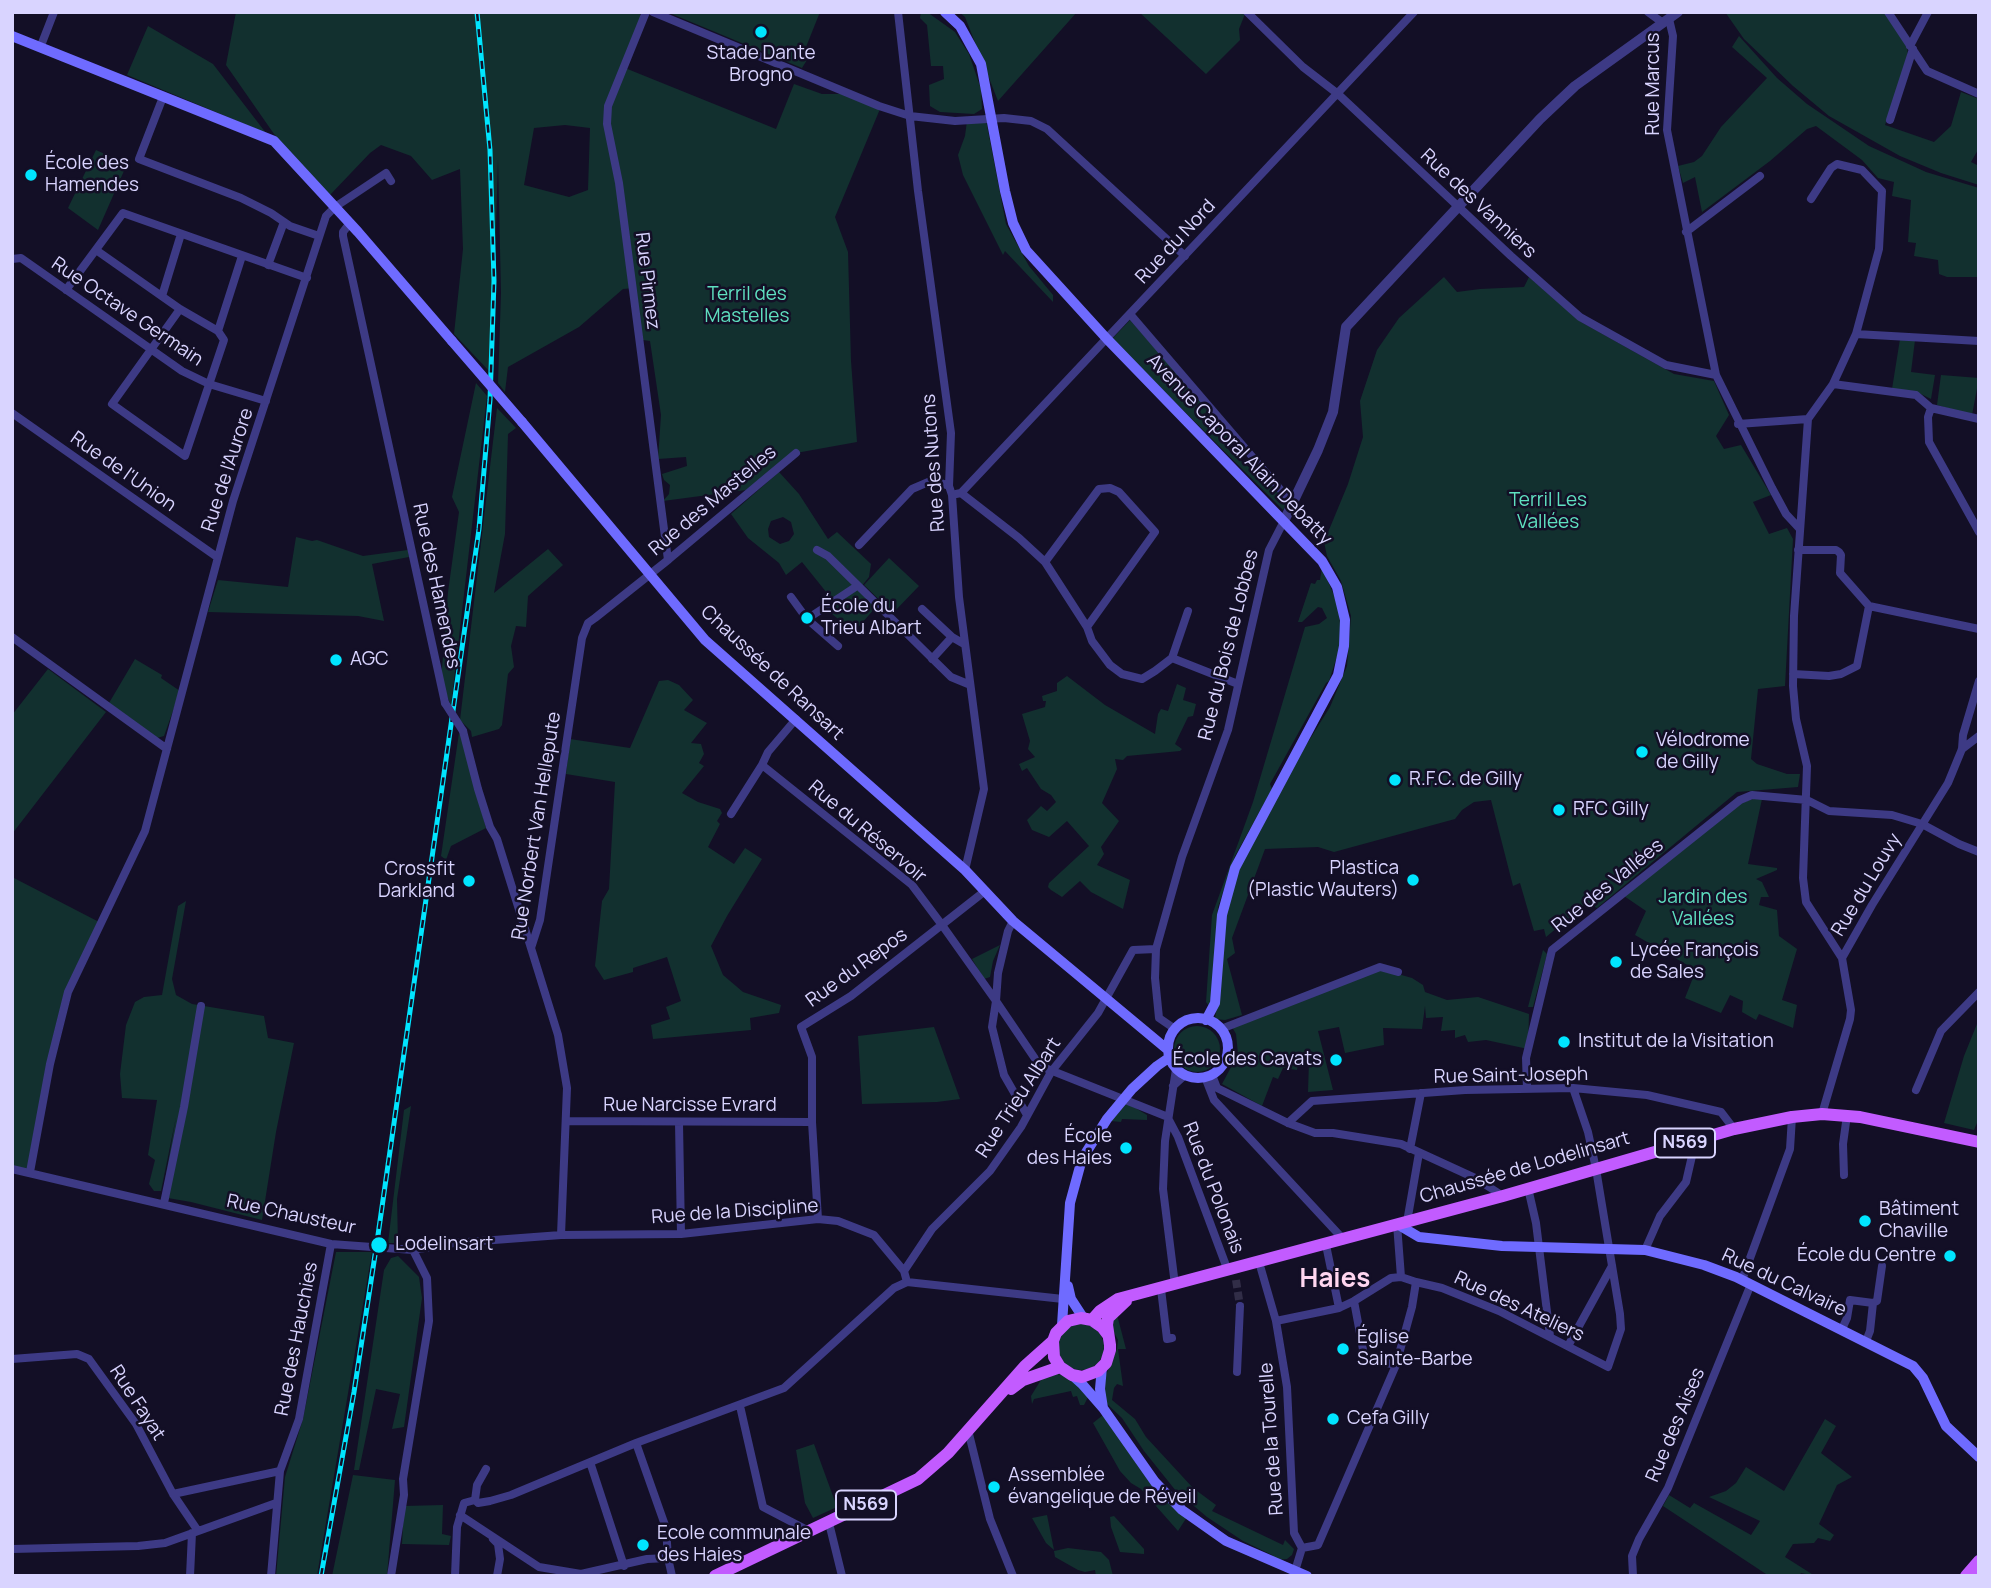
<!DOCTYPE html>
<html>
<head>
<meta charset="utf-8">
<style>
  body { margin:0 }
  #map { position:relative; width:1991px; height:1588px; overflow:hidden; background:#130f26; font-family:Manrope,sans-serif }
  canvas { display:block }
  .frame { position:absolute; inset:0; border:14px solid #d9d4ff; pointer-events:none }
</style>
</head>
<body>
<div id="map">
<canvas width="1991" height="1588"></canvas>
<div class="frame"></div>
</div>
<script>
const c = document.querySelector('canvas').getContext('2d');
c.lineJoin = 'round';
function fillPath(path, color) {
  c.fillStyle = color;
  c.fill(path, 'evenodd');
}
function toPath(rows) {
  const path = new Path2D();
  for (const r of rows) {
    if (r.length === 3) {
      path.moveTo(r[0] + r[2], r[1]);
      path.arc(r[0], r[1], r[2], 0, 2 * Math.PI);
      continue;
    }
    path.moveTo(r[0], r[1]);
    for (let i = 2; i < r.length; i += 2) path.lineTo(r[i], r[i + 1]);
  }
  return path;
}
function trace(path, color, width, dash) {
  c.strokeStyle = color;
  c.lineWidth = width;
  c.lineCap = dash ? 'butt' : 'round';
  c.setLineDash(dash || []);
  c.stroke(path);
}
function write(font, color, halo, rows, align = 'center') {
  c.font = font + ' Manrope,sans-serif';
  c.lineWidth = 5;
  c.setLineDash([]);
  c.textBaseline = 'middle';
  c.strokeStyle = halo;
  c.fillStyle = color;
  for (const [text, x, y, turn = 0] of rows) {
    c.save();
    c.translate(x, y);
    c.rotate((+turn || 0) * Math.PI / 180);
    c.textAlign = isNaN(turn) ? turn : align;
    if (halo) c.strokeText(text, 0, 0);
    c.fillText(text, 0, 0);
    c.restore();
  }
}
fillPath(toPath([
  [236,12,637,12,641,15,625,68,776,129,794,84,822,94,839,94,840,90,880,109,835,217,848,252,851,361,857,442,796,453,746,490,663,501,669,494,670,485,664,480,662,474,687,466,686,457,658,459,661,415,650,341,643,340,634,288,623,289,579,327,508,367,505,392,498,383,501,293,498,159,492,364,489,371,454,334,463,249,460,169,432,180,411,156,381,145,370,153,330,195,274,134,226,65],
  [565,125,590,128,588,190,569,197,524,185,534,128],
  [667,12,820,12,804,52,810,55,802,68],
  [921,12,927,12,955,32,969,54,981,89,982,109,974,114,940,112,930,106,929,85,944,79,943,66,931,66,927,25,920,18],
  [959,12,1077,12,998,101,965,17],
  [1139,12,1243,12,1245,14,1239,29,1240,40,1206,74],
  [1725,12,1884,12,1907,46,1908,56,1885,125,1934,142,1951,126,1961,92,1979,99,1979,148,1971,162,1979,166,1979,185,1941,173,1900,156,1829,116,1793,86,1744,39],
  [148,26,213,64,266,133,127,75],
  [1739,36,1777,78,1807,104,1869,146,1926,172,1979,188,1979,277,1947,277,1939,274,1938,260,1914,256,1916,243,1908,242,1911,200,1892,196,1894,182,1878,178,1862,160,1816,126,1807,129,1770,161,1702,212,1695,177,1683,183,1678,166,1694,162,1702,156,1721,127,1767,78,1732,47],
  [986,120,1006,224,1029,266,1053,295,1053,302,1005,251,1003,255,963,175,958,155,965,136,967,121],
  [96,150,127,164,98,230,68,208],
  [1444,277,1457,292,1480,289,1524,287,1529,277,1581,322,1674,374,1714,381,1729,415,1716,436,1724,449,1741,445,1771,495,1753,502,1769,534,1787,528,1793,539,1785,686,1758,689,1751,759,1757,764,1787,774,1800,774,1798,787,1737,792,1597,908,1587,903,1546,937,1544,929,1534,931,1520,883,1513,886,1491,800,1474,802,1462,810,1455,819,1334,852,1318,847,1265,849,1232,938,1235,953,1227,959,1242,1015,1225,1020,1215,1019,1221,975,1224,926,1233,875,1261,817,1330,707,1347,666,1351,616,1341,581,1327,556,1324,542,1348,484,1363,437,1360,401,1377,350,1399,318],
  [1130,320,1236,439,1226,447,1236,457,1261,477,1264,475,1289,503,1283,510,1112,339],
  [1900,339,1915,340,1911,372,1935,375,1931,399,1917,392,1892,389],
  [1941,375,1979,378,1972,415,1937,405],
  [476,383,487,396,451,706,441,681,448,592,459,512,452,497],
  [497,408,516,428,508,434,505,534,494,593,548,549,563,565,528,596,526,627,516,626,511,646,514,667,508,674,502,725,499,729,472,737,471,731,460,720],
  [779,472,799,494,828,539,837,532,871,564,869,577,861,587,876,607,854,632,826,609,831,598,802,562,786,575,779,563,748,538,731,514],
  [783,517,791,522,794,534,789,541,780,544,769,537,768,529,771,521],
  [296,537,312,541,317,540,363,556,408,550,409,557,372,564,384,621,358,616,208,612,218,580,288,587],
  [889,558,919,586,893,613,864,585],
  [1322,567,1338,605,1342,641,1329,681,1326,683,1270,784,1272,789,1235,856,1218,907,1213,990,1209,1006,1206,1002,1212,915,1253,802,1305,627,1319,624,1327,618,1322,608,1318,607,1302,622,1298,622,1311,583,1315,584,1317,580,1320,580],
  [135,659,162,675,161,678,180,691,164,736,157,738,109,703],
  [48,669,106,712,12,834,12,715],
  [1067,676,1105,705,1155,734,1158,714,1161,709,1168,711,1177,684,1186,688,1183,700,1196,704,1193,716,1188,717,1175,744,1182,749,1180,751,1127,756,1123,760,1115,759,1117,769,1102,803,1119,821,1101,847,1104,854,1097,865,1130,880,1123,909,1091,892,1080,881,1062,897,1051,890,1048,887,1049,883,1089,846,1067,821,1049,837,1032,830,1027,820,1041,806,1047,811,1056,802,1051,795,1041,789,1027,768,1022,771,1019,764,1035,757,1028,749,1030,741,1022,714,1045,707,1046,701,1043,701,1042,696,1057,691,1057,683],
  [668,680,679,685,693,700,684,710,707,723,691,743,701,744,704,754,699,763,704,766,682,793,698,802,720,809,722,813,717,821,720,824,708,847,734,864,745,848,762,859,727,916,711,946,723,975,743,992,781,1005,779,1013,750,1018,751,1030,653,1039,651,1025,670,1019,666,1007,681,1001,667,957,633,968,633,972,604,980,595,966,602,901,609,889,615,782,566,774,570,739,630,748,659,681],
  [459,733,462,738,486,828,451,846,446,860,441,856],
  [1756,798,1762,799,1748,864,1777,868,1777,870,1756,879,1762,882,1769,897,1761,897,1759,905,1777,910,1779,936,1797,949,1782,1000,1797,1005,1793,1028,1759,1014,1756,1020,1742,1012,1743,1001,1730,995,1721,1013,1685,998,1696,970,1635,935,1646,911,1624,896,1738,804],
  [12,877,101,923,68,992,30,1172,12,1169],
  [186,901,172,979,176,995,192,1004,264,1016,268,1038,294,1043,276,1132,262,1220,191,1202,162,1197,176,1117,161,1191,154,1191,149,1184,155,1160,148,1155,157,1100,122,1098,120,1074,126,1025,135,1002,144,997,162,995,178,906],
  [1000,945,993,961,990,977,984,979,972,959],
  [1543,950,1547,954,1533,1007,1528,1007],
  [1377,968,1412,978,1423,985,1425,992,1447,1000,1478,997,1529,1014,1528,1049,1486,1040,1468,1042,1465,1035,1455,1038,1455,1030,1441,1031,1443,1017,1426,1018,1425,1006,1422,1029,1383,1028,1384,1045,1345,1053,1339,1027,1318,1031,1333,1090,1308,1092,1309,1061,1299,1058,1297,1070,1283,1068,1278,1079,1273,1077,1262,1106,1222,1084,1238,1054,1236,1034,1232,1027],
  [1979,1019,1979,1118,1974,1130,1944,1123,1964,1056],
  [1197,1049,23],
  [934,1027,960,1099,937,1102,862,1104,858,1036],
  [1127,1103,1147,1115,1147,1120,1122,1119,1121,1122,1111,1121],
  [411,1106,397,1199,398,1243,388,1243,404,1110],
  [336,1252,372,1252,319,1564,317,1576,276,1576,285,1477,303,1419],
  [398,1256,419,1277,422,1298,404,1427,392,1429,400,1394,376,1389,359,1470,354,1470,384,1270,391,1258],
  [1116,1311,1126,1349,1118,1349,1123,1386,1117,1384,1114,1388,1112,1400,1135,1419,1146,1437,1193,1488,1216,1505,1212,1511,1283,1545,1285,1540,1294,1549,1292,1555,1287,1559,1277,1560,1272,1555,1243,1541,1207,1517,1176,1491,1144,1451,1122,1418,1106,1403,1103,1390,1105,1377,1117,1349,1118,1340,1110,1325],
  [1081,1347,23],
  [1055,1373,1073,1379,1089,1395,1084,1405,1080,1405,1077,1396,1073,1397,1071,1391,1034,1399,1032,1404,1031,1396,1044,1375],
  [1103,1415,1187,1517,1178,1531,1141,1489,1131,1483,1120,1471,1093,1423],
  [1825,1419,1836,1426,1821,1453,1852,1477,1837,1485,1819,1524,1834,1535,1830,1541,1818,1538,1814,1543,1793,1544,1785,1557,1815,1576,1801,1573,1799,1576,1769,1576,1663,1506,1669,1495,1690,1508,1694,1503,1751,1535,1760,1521,1709,1497,1726,1491,1736,1483,1746,1467,1784,1491],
  [814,1444,837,1507,813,1518,805,1503,796,1450],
  [353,1475,395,1480,387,1576,332,1576],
  [443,1505,442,1534,451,1536,449,1545,402,1544,404,1506],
  [1047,1515,1054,1550,1046,1543,1032,1518],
  [1114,1516,1144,1549,1144,1554,1120,1552,1111,1527,1110,1517],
  [1068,1548,1101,1552,1109,1560,1113,1576,1096,1576,1095,1570,1085,1572,1078,1570,1055,1557,1054,1551]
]), '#12302f');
trace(toPath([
  [1236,1280,1240,1306]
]), '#312d47', 8, [8, 4]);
trace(toPath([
  [646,12,608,106,607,124,619,183,668,560],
  [653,12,879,106,910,116,955,121,1004,118,1031,121,1047,129,1185,256],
  [898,12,918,191,951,433,949,486,952,495,959,597,984,789,965,870],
  [1247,12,1303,67,1338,94,1511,256,1580,317,1666,365,1716,375],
  [1648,12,1663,23],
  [1888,12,1927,71,1979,94],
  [1669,19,1673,36,1667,130,1716,375,1772,488,1786,514,1799,528],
  [1910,46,1928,12],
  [40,48,54,12],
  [163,97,139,159,241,198,271,213,290,226,319,236],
  [1890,120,1913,49],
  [1811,199,1831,168,1837,164,1862,170,1882,191,1879,249,1856,334,1833,384,1808,419,1794,616,1793,686,1796,719,1807,766,1803,878,1806,902,1842,958],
  [350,223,343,232,343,236,445,703],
  [1686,232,1760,176],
  [96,250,180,309,218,331,224,340,185,456,112,404,180,309],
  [12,259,21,258,182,371,209,384,266,401],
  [268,265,284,222],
  [66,290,123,213,307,278],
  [162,296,181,234],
  [1130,314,1292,503],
  [218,331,242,256],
  [1856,334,1979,341],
  [1833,384,1916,395,1931,408,1979,419],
  [1931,408,1928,417,1929,442,1979,532],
  [12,413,217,557],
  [1738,424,1808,419],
  [961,493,1414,12],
  [956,494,961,493,1019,538,1045,562,1087,627,1092,641,1110,665,1122,674,1142,679,1155,671,1172,658,1238,684],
  [859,545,912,489,933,480,949,486],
  [817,550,828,556,951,677,968,684],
  [1798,550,1836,550,1839,552,1841,555,1840,573,1869,606,1979,629],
  [1045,562,1099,489,1110,488,1119,492,1155,532,1087,627],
  [791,597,807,619,838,646],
  [922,609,952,637],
  [807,619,857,586],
  [12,637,167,749],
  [1172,658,1188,611],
  [932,659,952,637,964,644],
  [1793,674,1829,676,1841,674,1857,666,1869,606],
  [796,719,768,752,762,765,912,885,942,925,996,1001,992,1027,1004,1075,1027,1115],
  [463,731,478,789,490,827,497,839,531,948],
  [1962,749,1979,736],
  [731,814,762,765],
  [1013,921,1008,931,998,973,996,1001,1040,1066,1168,1117],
  [1175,1029,1159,1018,1155,978,1156,949,1182,857,1228,730,1269,550,1284,521],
  [1221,1029,1380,967,1398,972],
  [1212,1075,1217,1088,1288,1123,1315,1133,1333,1133,1401,1144,1475,1178,1503,1196],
  [1205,1077,1214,1100,1344,1240],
  [1173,1086,1185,1075],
  [1527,1089,1526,1058,1552,950,1740,800,1752,795,1807,800,1829,811,1892,815,1922,824,1959,844,1979,852],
  [1916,1090,1941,1031,1979,992],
  [1822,1114,1850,1019,1851,1010,1842,958,1872,905,1948,783,1962,749,1963,735,1979,681],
  [1168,1118,1178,1137,1228,1271],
  [567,1121,812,1122],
  [679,1123,681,1234],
  [1288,1123,1312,1101,1465,1090,1573,1088,1647,1095,1721,1112,1734,1129],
  [1410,1149,1421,1093],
  [12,1169,331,1244,413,1250,454,1243,561,1235,681,1234,818,1219,838,1221,874,1235,904,1271,907,1282],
  [30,1172,50,1064,68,992,145,831,233,501,326,216,335,207,386,173,391,181],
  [1844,1175,1843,1144,1847,1115],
  [1528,1188,1536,1223,1550,1336],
  [164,1203,184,1107,201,1006],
  [818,1219,812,1122,812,1057,801,1027,851,996,985,891],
  [1407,1222,1419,1153],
  [1397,1224,1401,1277],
  [561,1235,567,1088,558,1035,531,948,540,920,582,638,588,623,595,618,668,560,796,453],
  [1326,1245,1339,1308],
  [1645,1250,1660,1216,1686,1182,1692,1156,1691,1141],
  [1259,1262,1276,1321,1287,1387,1294,1533,1302,1548,1295,1571],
  [904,1271,932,1229,990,1171,1021,1127,1051,1072,1098,1013,1133,950,1156,949],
  [1742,1280,1790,1149,1792,1117],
  [907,1282,1063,1299],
  [1416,1282,1442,1288,1499,1311,1608,1367,1621,1329,1620,1314,1596,1169,1588,1132,1573,1088],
  [1175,1285,1163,1189,1165,1141,1176,1069],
  [1161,1289,1167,1339,1172,1338],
  [1873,1303,1877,1301,1882,1266],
  [1276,1321,1339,1308,1354,1301],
  [1842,1329,1847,1318,1850,1300,1873,1303,1870,1331,1866,1341],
  [1568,1346,1612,1266],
  [12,1359,77,1354,89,1359,136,1424,173,1494,198,1531],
  [1237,1372,1240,1306],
  [740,1406,763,1507,809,1531],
  [968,1430,990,1519,1013,1576],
  [636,1443,666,1528,668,1558,672,1576],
  [590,1462,624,1566],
  [173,1494,280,1471],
  [475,1500,477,1485,486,1469],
  [460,1515,539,1567,581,1574,647,1559,668,1558],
  [829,1523,842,1576],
  [493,1539,498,1544,500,1559,497,1576],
  [1302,1548,1318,1545,1396,1365,1412,1307,1416,1282,1401,1277,1391,1278,1354,1301,1364,1355,1374,1360,1396,1365],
  [12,1549,138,1546,165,1543,276,1503],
  [190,1576,192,1533],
  [271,1576,280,1471,299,1419,331,1244],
  [391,1576,404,1495,403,1479,429,1321,427,1278,413,1250],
  [455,1576,457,1527,464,1503,475,1500,478,1503,490,1501,511,1495,636,1443,784,1388,894,1288,907,1282],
  [1633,1576,1632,1556,1639,1539,1668,1488,1751,1284]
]), '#3d3a85', 8);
trace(toPath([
  [1284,521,1318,450,1333,412,1346,327,1540,119,1575,86,1678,12]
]), '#3d3a85', 10);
trace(toPath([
  [945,12,960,26,981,64,1005,191,1013,223,1026,250,1107,339,1322,561,1337,587,1345,620,1344,646,1338,675,1235,868,1222,915,1215,1003,1206,1020],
  [12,36,274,141,358,232,452,341],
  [522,422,705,640,965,870,1013,921,1168,1050],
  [1198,1048,30],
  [1397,1224,1419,1237,1502,1246,1645,1250,1704,1265,1736,1277,1913,1366,1923,1378,1946,1426,1979,1457],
  [1068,1286,1071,1299,1084,1319],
  [1062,1325,1070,1203,1082,1159,1107,1119,1132,1089,1157,1066,1170,1057],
  [1102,1367,1100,1389,1103,1408],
  [1072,1375,1082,1384,1103,1408,1155,1482,1182,1510,1226,1541,1307,1576]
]), '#6f6bff', 10);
trace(toPath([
  [1092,1320,1100,1311,1118,1299,1503,1196,1734,1129,1792,1117,1822,1114,1860,1117,1979,1142],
  [1108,1335,1102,1327,1092,1320,1081,1318,1068,1321,1056,1333,1053,1341,1054,1357,1060,1367,1072,1375,1082,1377,1098,1371,1106,1363,1110,1350,1110,1345,1107,1325,1108,1318,1126,1301],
  [1011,1389,1023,1380,1060,1367],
  [715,1576,918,1479,948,1453,1025,1366,1053,1341],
  [1966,1576,1979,1561],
  [1978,1576,1979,1575]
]), '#c25bff', 12);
const rail = toPath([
  [321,1576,354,1392,377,1242,479,529,490,400,494,281,490,150,477,12]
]);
trace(rail, '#00e5ff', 5);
trace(rail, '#130f26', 2.5, [8]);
trace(toPath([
  [445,703,463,731]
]), '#3d3a85', 8);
trace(toPath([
  [452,341,522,422]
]), '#6f6bff', 10);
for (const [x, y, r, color] of [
  [761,32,7,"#00e5ff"],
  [31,175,7,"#00e5ff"],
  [807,618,7,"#00e5ff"],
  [336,660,7,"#00e5ff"],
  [1642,752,7,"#00e5ff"],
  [1395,780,7,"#00e5ff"],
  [1559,810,7,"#00e5ff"],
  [1413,880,7,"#00e5ff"],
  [469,881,7,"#00e5ff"],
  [1616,962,7,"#00e5ff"],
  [1564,1042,7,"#00e5ff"],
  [1336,1060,7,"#00e5ff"],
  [1126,1148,7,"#00e5ff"],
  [1865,1221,7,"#00e5ff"],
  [379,1245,9,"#00e5ff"],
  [1950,1256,7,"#00e5ff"],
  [1343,1349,7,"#00e5ff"],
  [1333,1419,7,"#00e5ff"],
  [994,1487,7,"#00e5ff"],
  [643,1545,7,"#00e5ff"]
]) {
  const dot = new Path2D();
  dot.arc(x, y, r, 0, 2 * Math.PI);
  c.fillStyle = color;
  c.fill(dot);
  trace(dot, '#130f26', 2.5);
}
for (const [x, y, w] of [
  [1685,1143,60],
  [866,1505,60]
]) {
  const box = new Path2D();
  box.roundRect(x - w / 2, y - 14.5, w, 29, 5);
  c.fillStyle = '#130f26';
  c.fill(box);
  trace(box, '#d9d4ff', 2);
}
write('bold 18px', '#d9d4ff', null, [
  ["N569",1685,1143],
  ["N569",866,1505]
]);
write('19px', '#d9d4ff', '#130f26', [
  ["Stade Dante",761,54,"center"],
  ["Brogno",761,76,"center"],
  ["École des",45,164],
  ["Hamendes",45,186],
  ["École du",821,607],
  ["Trieu Albart",821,629],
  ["AGC",350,660],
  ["Vélodrome",1656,741],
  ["de Gilly",1656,763],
  ["R.F.C. de Gilly",1409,780],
  ["RFC Gilly",1573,810],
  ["Plastica",1399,869,"right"],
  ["(Plastic Wauters)",1399,891,"right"],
  ["Crossfit",455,870,"right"],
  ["Darkland",455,892,"right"],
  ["Lycée François",1630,951],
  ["de Sales",1630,973],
  ["Institut de la Visitation",1578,1042],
  ["École des Cayats",1322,1060,"right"],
  ["École",1112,1137,"right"],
  ["des Haies",1112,1159,"right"],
  ["Bâtiment",1879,1210],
  ["Chaville",1879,1232],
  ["Lodelinsart",395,1245],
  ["École du Centre",1936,1256,"right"],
  ["Église",1357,1338],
  ["Sainte-Barbe",1357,1360],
  ["Cefa Gilly",1347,1419],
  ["Assemblée",1008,1476],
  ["évangelique de Réveil",1008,1498],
  ["Ecole communale",657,1534],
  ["des Haies",657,1556]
], 'left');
write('19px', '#d9d4ff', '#130f26', [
  ["Rue Marcus",1654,84,-90],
  ["Rue des Vanniers",1478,204,43],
  ["Rue du Nord",1176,242,-47],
  ["Rue Pirmez",647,281,83],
  ["Rue Octave Germain",127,312,34],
  ["Avenue Caporal Alain Debatty",1239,450,46],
  ["Rue des Nutons",934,463,-94],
  ["Rue de l'Aurore",228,470,-72],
  ["Rue de l'Union",123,472,35],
  ["Rue des Mastelles",713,501,-40],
  ["Rue des Hamendes",436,586,78],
  ["Rue du Bois de Lobbes",1229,645,-76],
  ["Chaussée de Ransart",772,673,43],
  ["Rue Norbert Van Hellepute",537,826,-81],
  ["Rue du Réservoir",867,832,40],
  ["Rue du Louvy",1867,885,-59],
  ["Rue des Vallées",1608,886,-39],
  ["Rue du Repos",857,968,-36],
  ["Rue Saint-Joseph",1511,1076,-1],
  ["Rue Trieu Albart",1019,1098,-57],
  ["Rue Narcisse Evrard",690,1106],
  ["Chaussée de Lodelinsart",1525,1168,-16],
  ["Rue du Polonais",1213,1188,69],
  ["Rue de la Discipline",735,1212,-4],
  ["Rue Chausteur",291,1215,12],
  ["Rue du Calvaire",1784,1283,25],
  ["Rue des Ateliers",1519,1307,25],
  ["Rue des Hauchies",297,1339,-79],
  ["Rue Fayat",137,1403,57],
  ["Rue des Aises",1676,1425,-67],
  ["Rue de la Tourelle",1272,1439,-94]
]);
write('19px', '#5fe0c0', '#130f26', [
  ["Terril des",747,295],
  ["Mastelles",747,317],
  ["Terril Les",1548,501],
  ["Vallées",1548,523],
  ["Jardin des",1703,898],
  ["Vallées",1703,920]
]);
write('bold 26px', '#ffd6f0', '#130f26', [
  ["Haies",1335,1280]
]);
</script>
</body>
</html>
